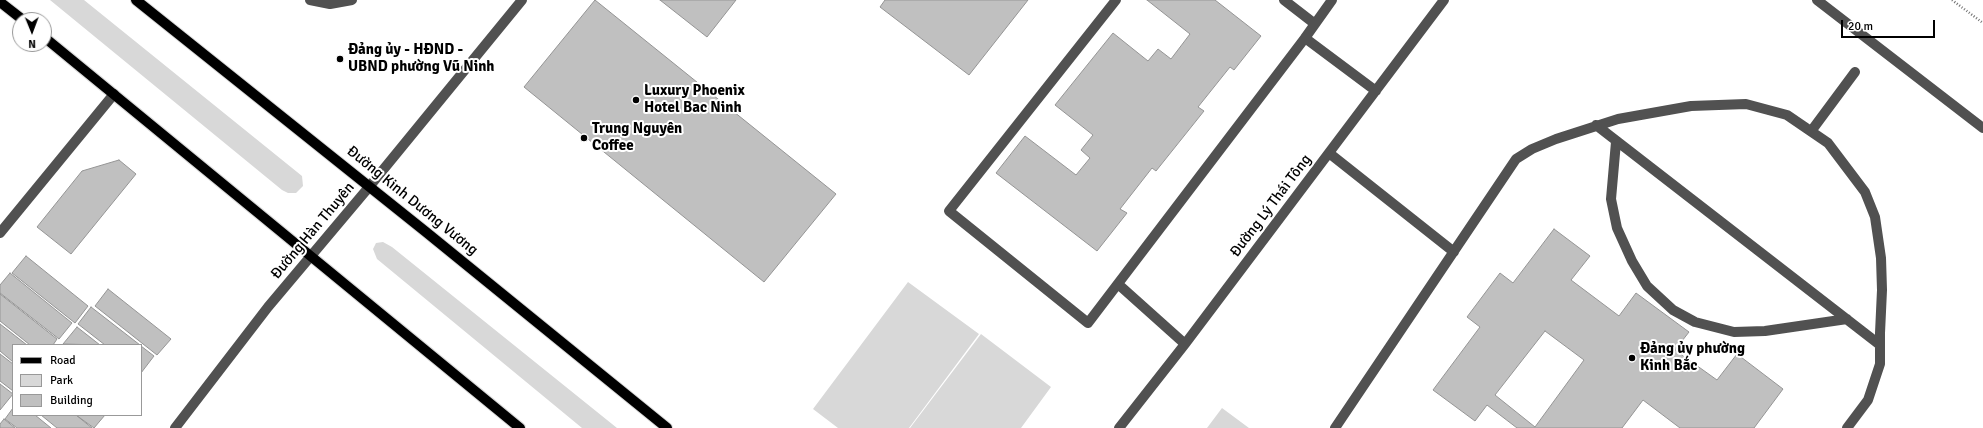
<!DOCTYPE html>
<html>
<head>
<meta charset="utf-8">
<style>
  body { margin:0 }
  #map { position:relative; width:1983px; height:428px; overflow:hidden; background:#fff; font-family:Signika,sans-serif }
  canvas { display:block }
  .legend { position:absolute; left:12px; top:344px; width:130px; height:72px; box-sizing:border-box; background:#fff; border:1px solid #999; margin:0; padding:5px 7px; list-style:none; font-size:12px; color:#000 }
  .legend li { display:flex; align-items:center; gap:8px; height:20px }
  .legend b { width:20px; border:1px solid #999 }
  .north { position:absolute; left:12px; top:12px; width:40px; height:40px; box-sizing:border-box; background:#fff; border:1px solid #999; border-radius:50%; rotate:179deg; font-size:11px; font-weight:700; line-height:16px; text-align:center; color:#000 }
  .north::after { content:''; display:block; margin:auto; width:14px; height:18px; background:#000; clip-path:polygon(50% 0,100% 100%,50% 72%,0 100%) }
  .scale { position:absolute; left:1841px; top:20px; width:94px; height:18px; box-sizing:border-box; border:2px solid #000; border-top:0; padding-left:5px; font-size:12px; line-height:14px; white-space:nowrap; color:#000; -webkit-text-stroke:3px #fff; paint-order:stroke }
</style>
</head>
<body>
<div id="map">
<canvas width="1983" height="428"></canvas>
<ul class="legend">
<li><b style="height:5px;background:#000"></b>Road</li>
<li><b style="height:11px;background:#d8d8d8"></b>Park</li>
<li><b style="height:11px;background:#c0c0c0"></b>Building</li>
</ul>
<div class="north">N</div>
<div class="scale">20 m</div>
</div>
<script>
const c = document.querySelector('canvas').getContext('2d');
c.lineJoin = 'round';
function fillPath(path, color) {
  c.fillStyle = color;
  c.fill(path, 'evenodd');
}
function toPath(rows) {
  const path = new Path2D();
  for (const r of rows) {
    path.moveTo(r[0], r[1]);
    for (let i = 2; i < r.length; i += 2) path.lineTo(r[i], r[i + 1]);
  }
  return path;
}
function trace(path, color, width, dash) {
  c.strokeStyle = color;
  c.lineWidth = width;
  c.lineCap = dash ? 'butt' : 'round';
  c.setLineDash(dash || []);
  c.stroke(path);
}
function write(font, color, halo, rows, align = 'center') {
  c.font = font + ' Signika,sans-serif';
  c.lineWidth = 4;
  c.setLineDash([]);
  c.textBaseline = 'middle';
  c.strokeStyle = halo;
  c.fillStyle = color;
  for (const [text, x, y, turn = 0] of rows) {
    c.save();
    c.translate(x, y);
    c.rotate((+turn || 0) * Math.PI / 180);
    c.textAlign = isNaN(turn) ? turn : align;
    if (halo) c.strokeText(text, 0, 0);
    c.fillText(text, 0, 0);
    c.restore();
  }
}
fillPath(toPath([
  [50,0,84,0,302,176,303,186,296,193,288,193,282,190],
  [383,242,392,247,617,428,582,428,377,259,373,249,376,243],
  [908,282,979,334,909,428,838,428,813,409],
  [981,334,1051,387,1021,428,910,428],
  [1222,408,1249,428,1207,428]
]), '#d8d8d8');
const building = toPath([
  [595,0,836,194,764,282,524,87,595,0],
  [660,0,736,0,707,37,660,0],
  [885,0,1028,0,969,75,880,7,885,0],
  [1147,0,1215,0,1261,36,1234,70,1230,67,1198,107,1204,111,1156,171,1152,168,1120,209,1127,213,1097,251,996,173,1025,136,1076,175,1090,158,1081,150,1093,135,1055,105,1113,33,1148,61,1158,49,1171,59,1190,34,1147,0],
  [119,160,136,174,71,254,37,227,82,171,119,160],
  [1554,229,1590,256,1571,280,1619,316,1636,293,1689,332,1675,350,1717,380,1737,354,1783,389,1754,428,1680,428,1643,400,1622,428,1517,428,1487,405,1475,421,1433,390,1480,327,1467,317,1500,273,1513,283,1554,229],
  [1545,331,1584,360,1535,427,1495,395,1545,331],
  [26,256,88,306,75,323,12,273,26,256],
  [10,273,72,323,59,339,0,293,0,285,10,273],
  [108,289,171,339,157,355,95,306,108,289],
  [0,294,57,339,53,345,30,345,0,321,0,294],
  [91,307,140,345,105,345,78,324,91,307],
  [0,324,27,345,13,345,13,362,0,351,0,324],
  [77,327,100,345,63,344,77,327],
  [141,346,154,356,141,373,141,346],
  [0,354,13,364,13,391,0,381,0,354],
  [0,384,13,394,0,410,0,384],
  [13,408,13,415,35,415,51,428,17,428,5,419,13,408],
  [41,415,76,415,92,428,57,428,41,415],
  [76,415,105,415,94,428,76,415],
  [4,419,15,428,0,428,0,424,4,419]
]);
fillPath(building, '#c0c0c0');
trace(building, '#959595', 1);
const major = toPath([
  [136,0,426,232,667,428],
  [0,2,23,20],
  [44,37,520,428]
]);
trace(major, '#dbdbdb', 12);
trace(toPath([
  [1952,0,1983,23]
]), '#737373', 2.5, [1, 2]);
trace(toPath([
  [310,0,330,4,352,0],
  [1116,0,949,211,1088,323,1305,38,1376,91],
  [1284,0,1315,24],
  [1817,0,1983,128],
  [1305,38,1332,0],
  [1596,125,1880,345],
  [1812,130,1855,72],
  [1616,142,1611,199,1617,228,1632,261,1647,286,1673,310,1695,322,1734,332,1765,331,1847,319],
  [1329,153,1454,252],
  [0,233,114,94],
  [1118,284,1185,344],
  [175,428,268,307,369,187,522,0],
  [1119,428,1185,344,1444,0],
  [1335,428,1516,159,1532,149,1556,139,1618,119,1691,106,1746,104,1787,115,1828,143,1865,192,1875,217,1881,258,1882,290,1880,333,1880,364,1868,400,1847,428]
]), '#515151', 10);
trace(major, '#000', 10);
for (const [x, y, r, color] of [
  [340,59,4,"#000"],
  [636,100,4,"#000"],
  [584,138,4,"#000"],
  [1632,358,4,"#000"]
]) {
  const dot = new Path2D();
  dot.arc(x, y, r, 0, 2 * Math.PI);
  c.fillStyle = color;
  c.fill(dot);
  trace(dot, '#fff', 1.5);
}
write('bold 15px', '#000', '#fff', [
  ["Đảng ủy - HĐND -",348,50],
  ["UBND phường Vũ Ninh",348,67],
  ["Luxury Phoenix",644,91],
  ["Hotel Bac Ninh",644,108],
  ["Trung Nguyên",592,129],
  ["Coffee",592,146],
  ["Đảng ủy phường",1640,349],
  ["Kinh Bắc",1640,366]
], 'left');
write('15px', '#000', '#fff', [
  ["Đường Kinh Dương Vương",412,201,39],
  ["Đường Lý Thái Tông",1271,206,-53],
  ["Đường Hàn Thuyên",313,231,-50]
]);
</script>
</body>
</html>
